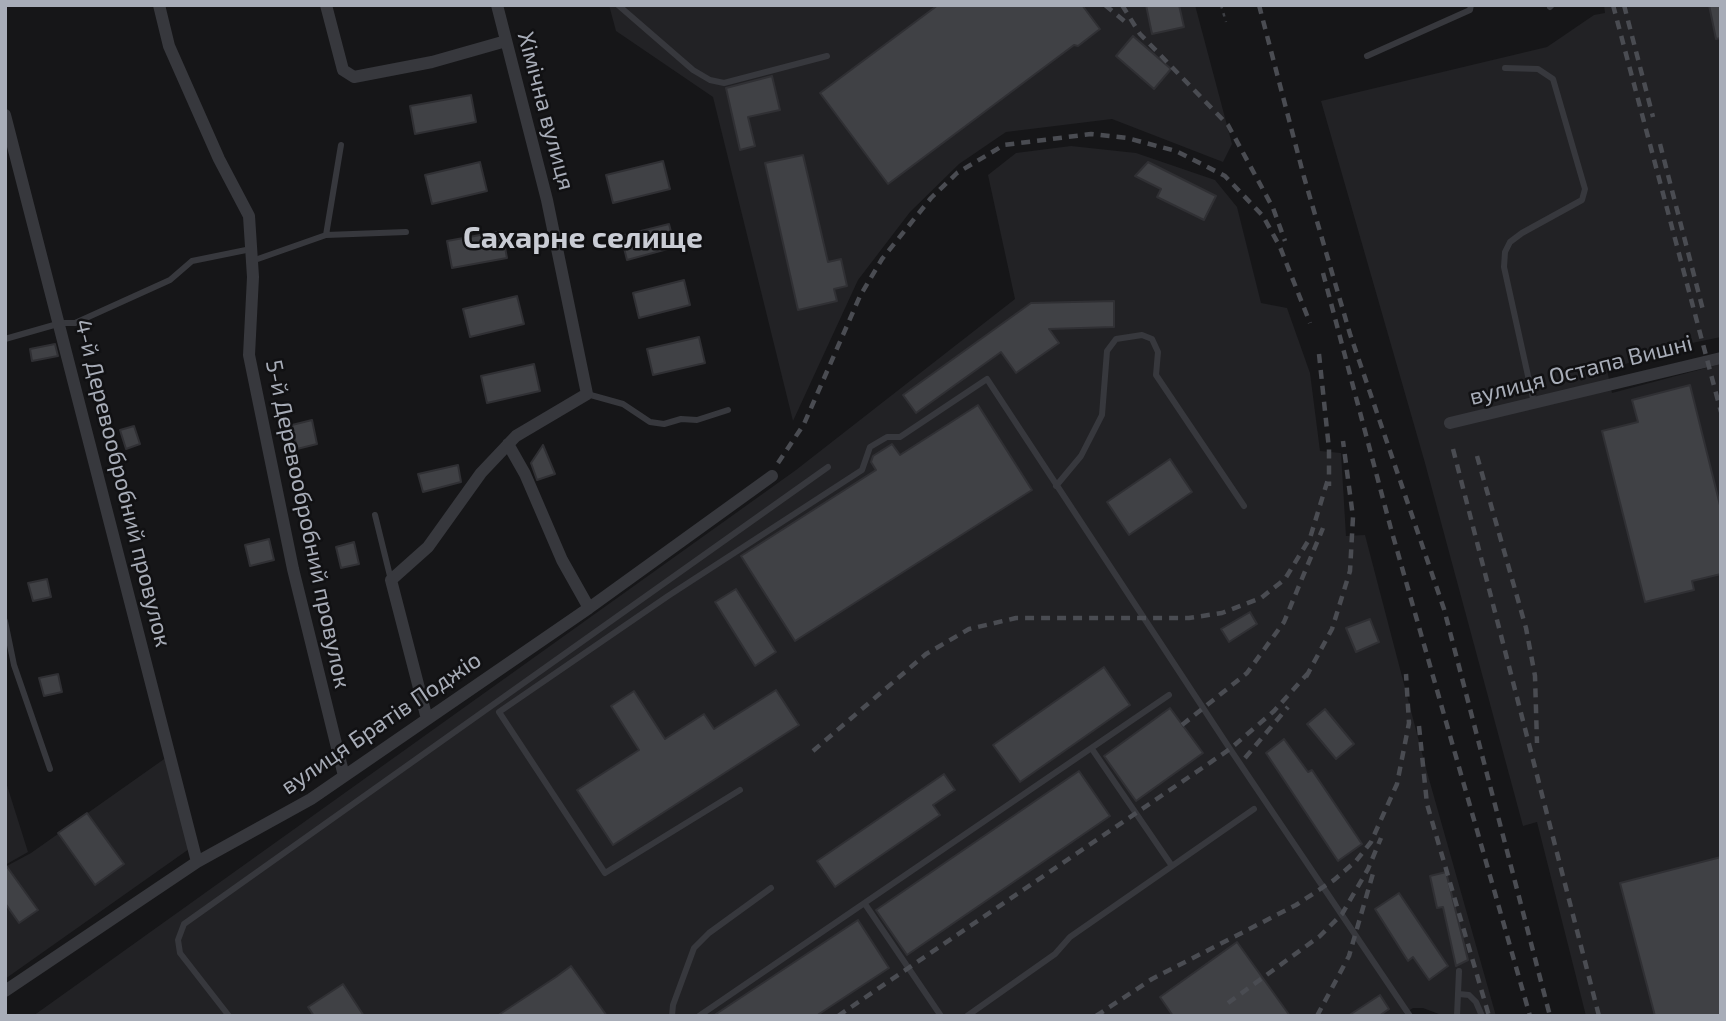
<!DOCTYPE html>
<html>
<head>
<meta charset="utf-8">
<style>
  body { margin:0 }
  #map { position:relative; width:1726px; height:1021px; overflow:hidden; background:#161618; font-family:"Exo 2",sans-serif }
  canvas { display:block }
  .frame { position:absolute; inset:0; border:7px solid #a8adb8; pointer-events:none }
</style>
</head>
<body>
<div id="map">
<canvas width="1726" height="1021"></canvas>
<div class="frame"></div>
</div>
<script>
const c = document.querySelector('canvas').getContext('2d');
c.lineJoin = 'round';
function fillPath(path, color) {
  c.fillStyle = color;
  c.fill(path, 'evenodd');
}
function toPath(rows) {
  const path = new Path2D();
  for (const r of rows) {
    path.moveTo(r[0], r[1]);
    for (let i = 2; i < r.length; i += 2) path.lineTo(r[i], r[i + 1]);
  }
  return path;
}
function trace(path, color, width, dash) {
  c.strokeStyle = color;
  c.lineWidth = width;
  c.lineCap = dash ? 'butt' : 'round';
  c.setLineDash(dash || []);
  c.stroke(path);
}
function write(font, color, halo, rows, align = 'center') {
  c.font = font + ' "Exo 2",sans-serif';
  c.lineWidth = 5;
  c.setLineDash([]);
  c.textBaseline = 'middle';
  c.strokeStyle = halo;
  c.fillStyle = color;
  for (const [text, x, y, turn = 0] of rows) {
    c.save();
    c.translate(x, y);
    c.rotate((+turn || 0) * Math.PI / 180);
    c.textAlign = isNaN(turn) ? turn : align;
    if (halo) c.strokeText(text, 0, 0);
    c.fillText(text, 0, 0);
    c.restore();
  }
}
fillPath(toPath([
  [609,5,1195,5,1232,144,1223,162,1112,119,1006,132,959,164,910,212,858,280,793,421,713,97,616,31],
  [1604,5,1721,5,1721,337,1687,344,1607,370,1612,393,1721,364,1721,1016,1586,1016,1537,822,1523,826,1425,463,1321,101,1547,47,1594,15,1605,13],
  [1071,146,1136,153,1215,180,1237,207,1261,303,1287,308,1310,373,1320,451,1341,453,1346,536,1365,535,1427,772,1496,1016,1444,1016,1423,1008,1413,1008,1401,1016,33,1016,796,470,1015,299,988,175,1016,153],
  [167,757,189,849,5,979,5,867,31,853],
  [5,779,28,852,5,865]
]), '#222225');
const building = toPath([
  [938,5,1082,5,1100,29,1078,46,1074,45,888,184,820,93,938,5],
  [1146,5,1179,5,1184,27,1152,34,1146,5],
  [1709,5,1721,5,1721,38,1716,39,1709,5],
  [1133,36,1171,69,1154,89,1116,56,1133,36],
  [772,76,780,110,748,117,755,146,740,150,726,88,772,76],
  [471,95,476,122,415,134,410,106,471,95],
  [803,155,828,262,841,259,847,286,834,289,837,301,798,310,765,163,803,155],
  [663,161,670,189,613,203,606,175,663,161],
  [480,162,487,191,432,204,425,175,480,162],
  [1148,162,1216,196,1204,220,1157,197,1161,189,1135,176,1148,162],
  [669,224,675,247,627,260,621,236,669,224],
  [502,231,507,258,452,268,447,241,502,231],
  [684,280,690,305,639,318,633,293,684,280],
  [517,296,524,324,470,337,463,309,517,296],
  [1114,301,1114,327,1049,329,1059,343,1016,373,1001,352,916,413,903,395,1031,303,1114,301],
  [699,337,705,363,653,375,647,349,699,337],
  [55,344,58,356,32,361,30,349,55,344],
  [534,364,540,391,487,403,481,376,534,364],
  [1690,385,1721,509,1721,574,1692,581,1694,590,1645,602,1602,431,1638,422,1632,400,1690,385],
  [978,405,1032,490,795,641,741,556,876,470,871,462,873,456,892,444,900,455,978,405],
  [312,420,317,444,297,449,292,425,312,420],
  [134,426,140,444,126,449,120,430,134,426],
  [543,445,555,474,537,480,531,463,543,445],
  [1170,459,1192,492,1129,535,1107,502,1170,459],
  [458,465,461,482,423,492,418,474,458,465],
  [269,539,274,560,250,566,245,545,269,539],
  [354,542,359,564,341,568,336,547,354,542],
  [47,579,51,597,33,601,28,583,47,579],
  [736,589,776,652,755,666,715,602,736,589],
  [1250,612,1257,624,1229,642,1221,629,1250,612],
  [1370,619,1379,642,1356,652,1346,628,1370,619],
  [1104,667,1130,705,1020,782,993,745,1104,667],
  [58,674,62,692,44,696,39,678,58,674],
  [776,690,799,725,613,845,577,790,639,750,611,706,634,691,665,739,704,714,714,729,776,690],
  [1170,708,1203,753,1136,801,1104,756,1170,708],
  [1325,709,1354,744,1336,759,1307,724,1325,709],
  [1284,739,1308,772,1312,770,1362,844,1338,861,1266,753,1284,739],
  [1079,771,1110,816,907,955,876,910,1079,771],
  [944,774,955,790,933,805,940,815,835,887,817,861,944,774],
  [87,813,124,864,95,885,58,833,87,813],
  [1721,857,1721,1016,1655,1016,1620,883,1721,857],
  [5,864,38,910,19,923,5,903,5,864],
  [1446,872,1468,960,1456,966,1443,907,1437,908,1430,876,1446,872],
  [1399,893,1448,966,1429,980,1413,957,1408,961,1375,909,1399,893],
  [858,920,889,968,816,1016,713,1016,858,920],
  [1237,942,1290,1016,1173,1016,1160,997,1237,942],
  [571,966,607,1016,497,1016,556,977,571,966],
  [343,984,364,1016,314,1016,308,1007,343,984],
  [1380,995,1389,1009,1379,1016,1348,1016,1380,995]
]);
fillPath(building, '#404145');
trace(building, '#303034', 2);
trace(toPath([
  [1221,5,1226,22]
]), '#3d3f44', 2.5, [3.5, 5]);
trace(toPath([
  [618,5,693,70,710,80,724,83,827,56],
  [1550,7,1552,5],
  [1367,56,1470,10,1471,5],
  [1505,68,1538,69,1553,79,1585,189,1582,200,1522,233,1510,242,1505,252,1504,267,1534,403],
  [341,145,326,235,406,232],
  [252,261,326,235],
  [5,339,61,323,75,323,170,280,192,261,251,249],
  [587,394,623,404,650,422,664,424,681,419,697,420,728,410],
  [1056,486,1081,456,1102,415,1107,351,1116,339,1142,335,1152,339,1158,352,1156,375,1244,506],
  [375,515,391,580],
  [5,621,14,665,50,769],
  [1092,749,1172,866],
  [740,790,605,873,499,712,668,596,862,470,870,447,887,437,900,437,987,379,1230,749,1410,1016],
  [865,904,941,1016],
  [1459,994,1469,995,1476,1002,1482,1016],
  [229,1016,180,953,178,940,184,924,828,467],
  [672,1016,673,1005,694,948,709,933,771,888],
  [699,1016,1169,695],
  [967,1016,1055,954,1070,937,1254,809],
  [1457,1016,1459,971]
]), '#37383d', 6);
trace(toPath([
  [159,5,169,46,219,159,249,216,253,277,249,355,293,569,344,776],
  [326,5,343,70,354,77,432,62,506,41],
  [5,115,197,862],
  [1450,423,1721,358],
  [508,444,525,474,562,560,589,608],
  [427,719,391,580,428,547,481,473,516,436,587,394,547,200,497,5],
  [5,991,197,862,311,799,589,608,772,476]
]), '#37383d', 12);
trace(toPath([
  [1105,5,1129,25],
  [1122,5,1140,34,1228,125,1273,208,1285,241],
  [1259,5,1304,177,1350,334,1444,609,1550,1016],
  [1613,5,1721,412],
  [1624,5,1653,117],
  [1660,144,1703,310],
  [1323,273,1391,529,1530,1016],
  [1319,354,1329,449,1329,486],
  [1453,449,1599,1016],
  [1477,456,1526,628,1535,676,1537,743],
  [778,463,804,424,860,296,882,259,931,198,957,173,1004,145,1091,134,1127,138,1176,151,1225,176,1263,216,1280,247,1310,323],
  [1306,677,1332,629,1350,571,1353,517,1343,441],
  [1182,725,1247,673,1284,622,1323,528],
  [1419,726,1427,804,1489,1016],
  [813,751,926,654,969,629,1016,618,1189,618,1222,613,1261,598,1285,579,1310,538,1329,476],
  [1245,758,1288,707],
  [1228,1003,1320,936,1342,914,1368,869,1381,838],
  [838,1016,1230,749,1274,711,1310,671],
  [1096,1016,1152,979,1296,905,1334,880,1356,861,1371,842,1397,784,1409,723,1406,674],
  [1317,1016,1349,956,1374,870]
]), '#4a4c52', 4.5, [9, 7]);
write('23px', '#a8adb8', '#111113', [
  ["Хімічна вулиця",546,111,75],
  ["вулиця Остапа Вишні",1581,370,-14],
  ["4-й Деревообробний провулок",123,483,76],
  ["5-й Деревообробний провулок",308,524,78],
  ["вулиця Братів Поджіо",381,723,-34]
]);
write('bold 30px', '#c9ccd4', '#111113', [
  ["Сахарне селище",583,238]
]);
</script>
</body>
</html>
